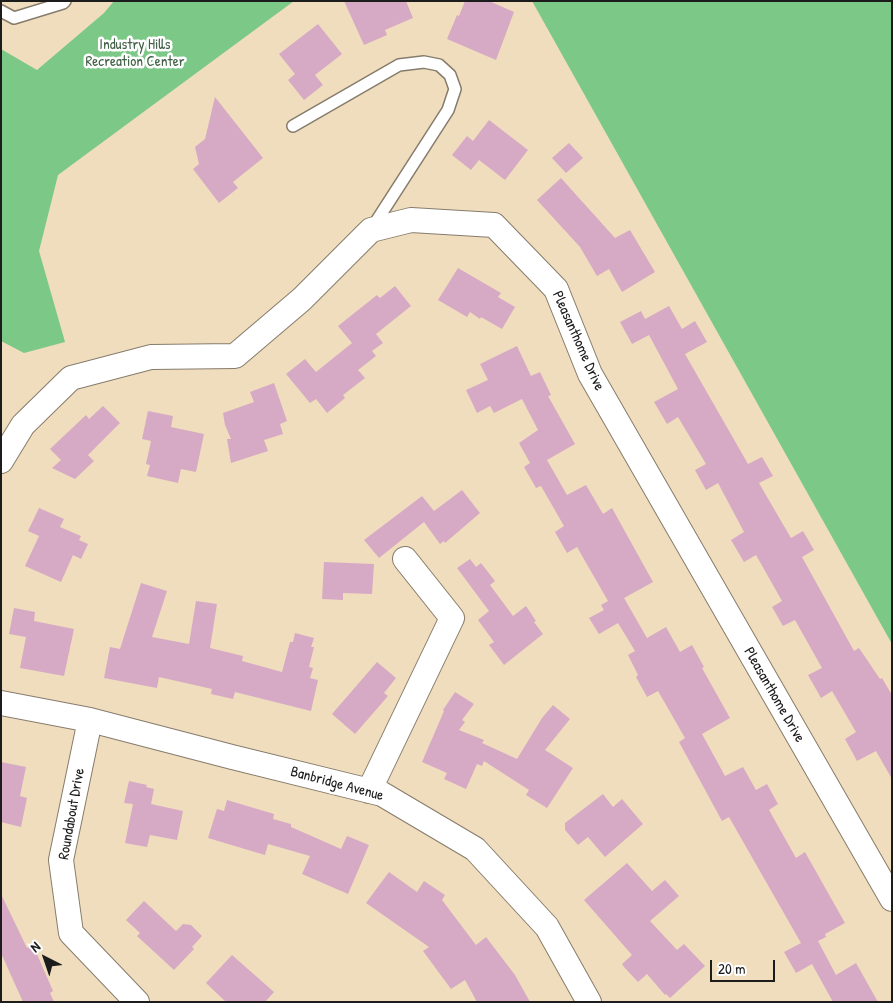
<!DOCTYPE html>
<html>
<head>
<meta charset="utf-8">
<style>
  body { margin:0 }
  #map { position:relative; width:893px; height:1003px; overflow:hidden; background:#f0ddbd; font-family:"Patrick Hand",sans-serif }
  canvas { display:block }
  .frame { position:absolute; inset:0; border:2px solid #1c1c1c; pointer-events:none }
  .north { position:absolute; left:20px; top:933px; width:50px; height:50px; -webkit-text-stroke:4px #fff; paint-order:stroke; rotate:319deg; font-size:14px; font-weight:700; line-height:20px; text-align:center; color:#1c1c1c }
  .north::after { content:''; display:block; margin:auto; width:18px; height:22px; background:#1c1c1c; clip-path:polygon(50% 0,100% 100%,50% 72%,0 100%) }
  .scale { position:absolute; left:710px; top:960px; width:65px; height:22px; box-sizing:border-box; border:2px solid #1c1c1c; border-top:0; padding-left:6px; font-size:15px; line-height:18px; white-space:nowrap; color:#1c1c1c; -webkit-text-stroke:4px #fff; paint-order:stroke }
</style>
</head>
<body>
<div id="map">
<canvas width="893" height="1003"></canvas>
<div class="frame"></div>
<div class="north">N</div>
<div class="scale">20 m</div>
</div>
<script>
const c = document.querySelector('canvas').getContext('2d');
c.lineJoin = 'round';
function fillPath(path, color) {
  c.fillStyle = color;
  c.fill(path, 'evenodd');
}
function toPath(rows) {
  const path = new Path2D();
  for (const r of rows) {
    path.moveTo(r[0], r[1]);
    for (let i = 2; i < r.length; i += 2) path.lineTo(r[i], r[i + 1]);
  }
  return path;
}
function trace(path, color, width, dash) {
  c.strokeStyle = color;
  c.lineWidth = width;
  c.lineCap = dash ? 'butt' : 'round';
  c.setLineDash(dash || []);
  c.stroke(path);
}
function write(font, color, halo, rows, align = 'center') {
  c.font = font + ' "Patrick Hand",sans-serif';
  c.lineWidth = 5;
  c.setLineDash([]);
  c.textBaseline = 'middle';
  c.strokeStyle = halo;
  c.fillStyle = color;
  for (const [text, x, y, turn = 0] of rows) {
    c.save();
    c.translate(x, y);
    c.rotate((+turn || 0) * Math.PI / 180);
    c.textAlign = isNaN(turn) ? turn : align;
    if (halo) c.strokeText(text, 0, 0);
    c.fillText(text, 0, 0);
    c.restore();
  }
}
fillPath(toPath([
  [114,1,294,1,58,175,39,251,65,342,24,353,1,341,1,49,37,70,104,13],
  [532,1,892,1,892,644]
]), '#7bc887');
fillPath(toPath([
  [344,1,406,1,413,18,385,30,387,35,364,45],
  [465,1,489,1,514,12,496,60,447,39,457,15,459,16],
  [318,24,342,54,315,75,323,85,304,100,288,80,295,74,279,54],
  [215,97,263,158,233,182,238,188,219,203,193,169,199,164,195,147,205,139],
  [489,120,528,150,505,180,479,160,471,170,452,155,467,136,473,141],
  [569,143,583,158,566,173,552,158],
  [561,178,615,238,630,230,655,272,622,292,609,269,597,276,580,247,537,200],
  [458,268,501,293,498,297,515,307,502,329,481,317,480,319,470,312,467,317,438,300],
  [395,286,411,306,376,334,383,343,372,351,376,356,358,370,365,378,343,395,345,398,327,413,316,399,310,403,286,374,305,359,316,372,352,343,338,326,377,295,380,298],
  [669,306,682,329,695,321,707,342,685,354,748,464,762,457,773,476,759,483,763,490,791,538,803,531,814,550,802,557,854,651,859,648,880,679,882,678,892,695,892,779,876,751,857,761,845,739,856,732,832,691,821,698,808,675,822,668,795,620,783,626,772,607,782,601,756,555,744,562,731,540,744,532,718,483,706,490,695,470,706,464,678,417,667,424,654,402,678,389,649,335,632,344,620,322,641,311,645,319],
  [517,346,531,376,540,372,551,395,548,396,575,444,547,460,567,495,586,485,603,514,612,508,653,582,624,598,647,638,666,627,680,652,692,645,704,667,702,668,730,718,702,734,725,776,743,767,756,790,767,784,778,804,769,810,796,858,805,852,845,923,825,934,826,937,818,941,836,975,856,963,878,1002,833,1002,812,964,796,973,784,952,801,943,729,817,722,821,679,742,685,738,658,691,647,697,636,677,638,675,628,655,635,651,618,623,599,634,589,618,604,610,601,605,608,601,577,547,567,553,555,532,564,526,541,486,536,488,524,467,530,463,519,443,538,430,522,399,494,413,490,406,477,413,466,390,488,380,480,364],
  [274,383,287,421,280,424,283,434,264,440,268,451,231,463,227,439,231,439,225,425,223,413,254,402,250,392],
  [103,406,120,423,88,455,94,461,75,479,52,468,61,460,50,449,86,415,89,419],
  [148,411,173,416,171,427,204,434,196,472,181,469,178,483,147,476,150,465,146,464,151,441,142,439],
  [462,490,480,513,445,543,444,541,440,544,424,522,379,558,364,540,422,496,434,511],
  [39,508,64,519,60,527,81,536,79,540,88,544,81,559,73,555,61,582,25,566,39,536,28,531],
  [470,559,476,567,481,563,495,581,490,585,513,616,526,606,536,621,534,622,543,634,504,665,489,645,494,642,478,620,489,611,457,568],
  [324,562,374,564,372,594,343,593,343,600,322,599],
  [141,583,167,591,152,637,189,644,196,601,217,604,210,648,243,656,242,661,282,672,290,642,293,642,295,633,314,638,311,647,314,647,309,667,313,668,310,678,318,680,311,711,235,692,233,699,211,694,212,689,159,677,157,688,104,678,110,647,120,649],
  [14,608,35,612,34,621,74,629,64,676,20,668,26,637,9,634],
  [377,662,396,678,384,693,388,696,355,734,332,714],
  [455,692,474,704,462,720,465,722,459,730,484,740,482,743,517,759,542,718,553,705,570,719,545,750,573,768,547,808,526,795,529,790,484,761,482,766,477,764,466,789,444,779,447,773,422,762,444,711,443,710],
  [1,762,26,767,20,796,27,798,21,827,1,822],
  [129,781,147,785,146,787,154,789,151,804,183,811,177,840,150,835,147,847,125,843,133,804,124,803],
  [603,794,613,807,622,799,643,824,605,857,588,837,578,845,565,830,565,823],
  [227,800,274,814,273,819,291,824,291,827,341,849,347,836,369,845,348,894,302,874,310,856,268,844,265,855,208,838,217,809,224,811],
  [627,863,652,891,665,880,679,896,650,921,677,950,684,944,705,966,670,998,666,994,665,995,647,974,638,982,624,967,622,964,632,955,584,900],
  [389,872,417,892,424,881,445,895,442,900,476,945,486,937,515,975,530,1002,477,1002,465,980,451,989,423,951,429,947,366,903],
  [1,894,27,948,33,945,53,991,50,993,54,1002,23,1002,1,953],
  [144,901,176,931,183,924,191,925,202,936,192,947,194,949,174,970,137,936,140,933,126,920],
  [232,955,274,992,265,1002,226,1002,206,983]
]), '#d6aac4');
const service = toPath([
  [1,11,14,18,63,3,65,1],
  [293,126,399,65,424,62,439,65,450,75,455,89,448,110,372,228]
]);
const minor = toPath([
  [1,461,23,425,71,378,151,357,235,356,302,299,371,230,411,220,494,225,556,289,590,374,892,899],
  [1,703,90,720,232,757,382,794,475,849,547,927,589,1002],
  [90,720,61,860,71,933,137,1002],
  [369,791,452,618,405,559]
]);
trace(service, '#867c6c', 14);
trace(minor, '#867c6c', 26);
trace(service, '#fff', 11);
trace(minor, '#fff', 24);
write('15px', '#426147', '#fff', [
  ["Industry Hills",135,45],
  ["Recreation Center",135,62]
]);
write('15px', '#1c1c1c', '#fff', [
  ["Pleasanthome Drive",578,341,66],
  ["Pleasanthome Drive",774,695,60],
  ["Banbridge Avenue",337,784,15],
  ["Roundabout Drive",72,814,-80]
]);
</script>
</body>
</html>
